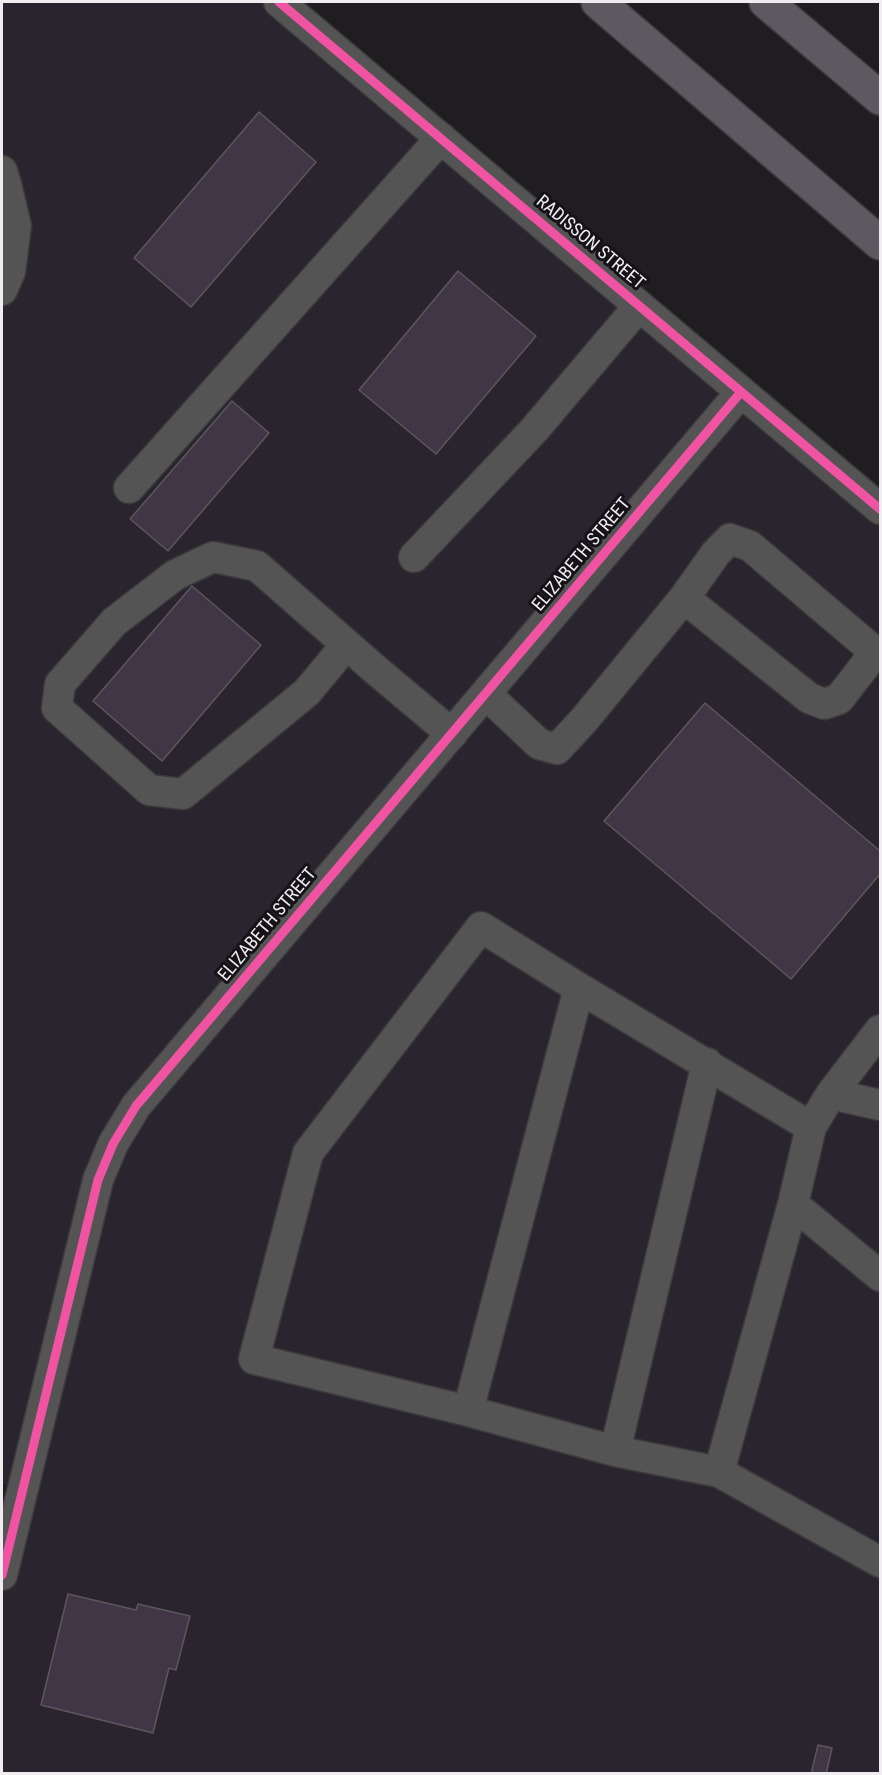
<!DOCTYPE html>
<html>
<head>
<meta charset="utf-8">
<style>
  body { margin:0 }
  #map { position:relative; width:882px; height:1775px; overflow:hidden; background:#1f1d20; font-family:"Roboto Condensed",sans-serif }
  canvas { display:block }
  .frame { position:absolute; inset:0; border:3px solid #efedf0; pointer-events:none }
</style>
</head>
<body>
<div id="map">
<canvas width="882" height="1775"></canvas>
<div class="frame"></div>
</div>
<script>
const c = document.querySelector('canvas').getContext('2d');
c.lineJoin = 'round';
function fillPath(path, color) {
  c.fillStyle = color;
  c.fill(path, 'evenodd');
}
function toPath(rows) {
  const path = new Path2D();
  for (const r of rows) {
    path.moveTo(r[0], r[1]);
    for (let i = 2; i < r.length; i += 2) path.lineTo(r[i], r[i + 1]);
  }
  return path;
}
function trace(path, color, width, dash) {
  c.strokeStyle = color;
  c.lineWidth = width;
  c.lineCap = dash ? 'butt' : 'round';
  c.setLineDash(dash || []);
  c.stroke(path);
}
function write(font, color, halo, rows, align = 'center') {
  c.font = font + ' "Roboto Condensed",sans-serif';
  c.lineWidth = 6;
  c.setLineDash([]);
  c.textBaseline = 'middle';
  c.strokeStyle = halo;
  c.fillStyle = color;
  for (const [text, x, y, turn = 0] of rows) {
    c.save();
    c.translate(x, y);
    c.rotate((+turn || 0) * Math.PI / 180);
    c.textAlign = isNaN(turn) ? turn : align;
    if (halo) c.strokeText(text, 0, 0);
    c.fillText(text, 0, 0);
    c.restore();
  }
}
fillPath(toPath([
  [2,2,279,2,880,509,880,1773,2,1774,2,1575,22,1489,2,1484]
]), '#29242d');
const building = toPath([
  [259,112,316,162,191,307,134,258,259,112],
  [458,271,536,336,436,454,359,390,458,271],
  [232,401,269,433,168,551,130,519,232,401],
  [192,586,261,645,162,761,93,701,192,586],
  [705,703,880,851,880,874,791,979,604,821,705,703],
  [68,1594,136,1610,138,1604,190,1616,176,1670,169,1668,153,1733,41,1705,68,1594],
  [818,1745,832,1748,826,1774,811,1774,818,1745]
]);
fillPath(building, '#413646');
trace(building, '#5a585b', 1.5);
const minor = toPath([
  [279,2,880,509],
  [2,171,6,184,16,226,10,272,2,290],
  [129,488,441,138],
  [414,557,534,430,639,306],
  [346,645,307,692,183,794,149,790,57,708,60,684,114,622,175,575,213,557,257,566,377,671,452,734],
  [486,694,539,744,557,749,584,720,684,598,716,553,730,539,750,546,868,646,870,659,839,699,824,704,809,698,684,598],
  [831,1094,880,1105],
  [811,1127,579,988,481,927,308,1153,254,1359,468,1411,615,1451,719,1472,793,1204,811,1127,831,1094,880,1030],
  [793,1204,880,1276],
  [468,1411,579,988],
  [615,1451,707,1063],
  [719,1472,880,1562],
  [2,1575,98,1180,113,1144,136,1106,741,392]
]);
const highway = toPath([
  [598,2,880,243],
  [766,2,880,98]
]);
trace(minor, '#3b393c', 33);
trace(highway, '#3b393c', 36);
trace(minor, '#555455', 30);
trace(highway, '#5e5861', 33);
trace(toPath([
  [279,2,880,509],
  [2,1575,98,1180,113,1144,136,1106,741,392]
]), '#f153a3', 9);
write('18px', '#efedf0', '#161318', [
  ["RADISSON STREET",590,243,40],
  ["ELIZABETH STREET",582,555,-50],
  ["ELIZABETH STREET",268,925,-50]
]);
</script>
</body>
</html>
